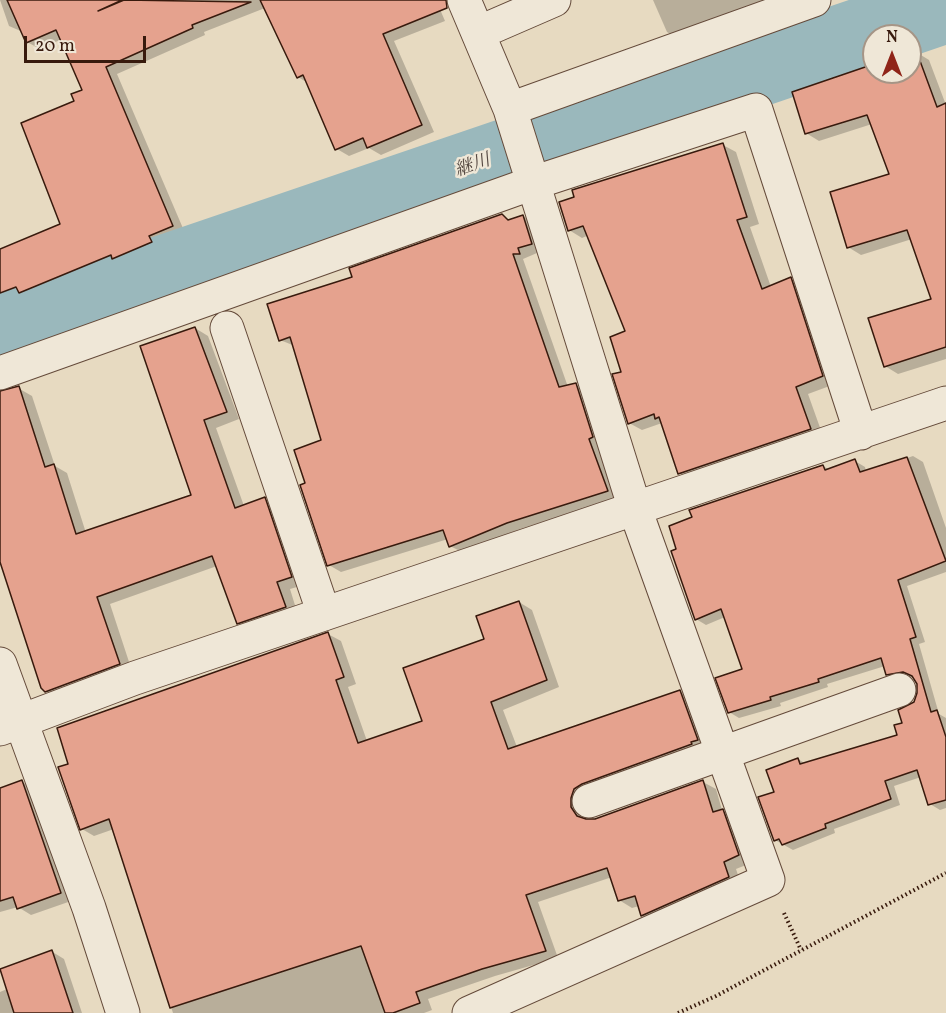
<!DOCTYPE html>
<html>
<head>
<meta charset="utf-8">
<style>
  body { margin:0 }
  #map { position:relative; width:946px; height:1013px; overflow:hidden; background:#e7dac1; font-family:Vollkorn,serif }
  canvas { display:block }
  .north { position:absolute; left:862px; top:24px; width:60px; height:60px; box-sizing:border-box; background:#efe7d7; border:2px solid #a69586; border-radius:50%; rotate:0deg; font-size:16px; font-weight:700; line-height:24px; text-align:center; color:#381a0d }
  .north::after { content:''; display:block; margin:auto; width:21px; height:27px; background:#8f2418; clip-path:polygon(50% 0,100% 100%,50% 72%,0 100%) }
  .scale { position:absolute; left:24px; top:36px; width:122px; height:27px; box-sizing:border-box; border:3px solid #381a0d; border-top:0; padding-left:8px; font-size:18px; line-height:21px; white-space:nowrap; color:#381a0d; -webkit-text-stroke:4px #efe7d7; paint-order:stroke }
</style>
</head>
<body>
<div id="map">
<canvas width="946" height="1013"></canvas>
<div class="north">N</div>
<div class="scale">20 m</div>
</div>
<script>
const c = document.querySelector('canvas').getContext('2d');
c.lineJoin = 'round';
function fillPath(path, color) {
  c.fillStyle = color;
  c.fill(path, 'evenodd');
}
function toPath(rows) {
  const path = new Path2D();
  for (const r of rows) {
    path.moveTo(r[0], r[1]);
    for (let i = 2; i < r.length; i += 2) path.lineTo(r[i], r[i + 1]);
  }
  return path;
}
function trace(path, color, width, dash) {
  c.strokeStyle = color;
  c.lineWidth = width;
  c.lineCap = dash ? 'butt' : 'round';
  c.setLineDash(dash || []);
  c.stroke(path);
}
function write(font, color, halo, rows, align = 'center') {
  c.font = font + ' Vollkorn,"Noto Serif JP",serif';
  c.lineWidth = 5;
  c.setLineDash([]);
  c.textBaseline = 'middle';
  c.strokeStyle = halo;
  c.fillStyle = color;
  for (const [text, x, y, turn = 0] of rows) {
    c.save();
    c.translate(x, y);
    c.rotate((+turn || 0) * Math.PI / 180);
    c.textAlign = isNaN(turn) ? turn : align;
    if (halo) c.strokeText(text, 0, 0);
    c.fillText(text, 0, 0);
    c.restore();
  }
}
fillPath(toPath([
  [0,0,436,0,445,21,394,41,434,132,381,155,369,148,349,156,337,149,308,83,298,77,265,8,204,32,205,35,117,74,185,233,160,244,163,249,126,265,122,263,33,300,26,296,0,306,0,250,62,225,76,102,84,91,62,39,40,49,27,42,23,32,9,26],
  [653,0,773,0,680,40,667,32],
  [916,52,929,60,946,105,946,359,898,374,885,366,933,300,912,239,861,255,848,247,891,175,872,124,819,141,806,133,874,66,874,72,910,72,910,54],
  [723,145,736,152,759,224,750,227,771,287,790,279,803,286,835,384,808,394,823,436,692,481,679,473,662,423,642,430,629,423,623,373,627,332,589,235,582,238,569,230],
  [502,216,511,221,523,216,535,223,544,250,523,259,568,387,576,385,588,392,619,498,520,529,462,552,450,546,448,539,341,572,329,565,307,484,323,441,295,346,280,340,354,278],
  [195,328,208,336,239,419,216,428,244,506,264,499,278,507,304,585,290,589,298,615,251,630,238,623,217,566,110,604,132,671,60,699,46,691,0,562,0,392,18,388,32,396,55,466,67,473,86,533,193,496],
  [913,456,923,462,946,528,946,572,907,586,925,642,919,644,939,714,946,718,946,808,940,810,930,804,921,777,894,786,900,805,834,829,835,833,793,850,775,840,776,793,798,759,806,764,899,735,919,693,918,684,914,677,898,680,887,674,885,666,827,684,828,687,780,703,781,706,739,718,729,712,744,670,725,617,706,625,696,619,823,466,830,470,855,461,865,467,866,472],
  [519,602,532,610,559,687,503,710,517,747,680,692,693,699,710,747,583,805,584,816,587,821,596,820,703,782,716,789,722,810,735,818,751,863,736,869,741,884,655,922,642,915,639,906,632,908,619,900,612,877,538,902,558,958,495,976,428,999,432,1010,424,1013,173,1013,114,829,94,836,82,829,328,634,341,641,356,684,348,687,367,741,424,722,486,640],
  [22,782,35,789,74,900,31,915,18,907,0,912,0,790],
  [51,951,64,959,82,1013,0,1013,0,992,7,989,0,971]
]), '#0003');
trace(toPath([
  [0,328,946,6]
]), '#9ab8bc', 74);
const building = toPath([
  [7,0,122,0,98,11,124,0,251,2,192,25,193,28,106,67,173,226,149,236,152,242,112,259,111,255,19,293,16,287,0,293,0,249,60,224,21,123,74,101,71,94,82,90,56,30,26,43,7,0],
  [260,0,446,0,447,8,383,34,422,125,367,148,363,138,335,150,303,75,297,78,260,0],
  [916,50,937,107,946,103,946,347,884,367,868,318,931,299,907,230,847,248,830,192,889,174,867,115,805,134,792,92,874,64,874,72,910,72,910,52,916,50],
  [723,143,747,217,737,220,762,289,791,277,823,376,796,387,811,429,678,474,659,417,655,419,654,414,628,424,612,374,621,372,610,337,625,331,583,226,568,231,559,202,574,197,572,190,723,143],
  [502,214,508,220,523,215,532,244,518,248,520,254,513,254,559,387,576,383,593,437,589,439,608,491,507,523,449,547,443,530,327,566,300,485,305,483,294,450,321,440,290,337,279,341,267,304,352,277,349,268,502,214],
  [195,327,227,412,204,420,235,508,265,497,292,577,277,582,286,607,237,624,212,556,97,597,120,664,45,692,41,688,0,562,0,391,19,386,45,467,54,464,76,534,191,495,140,346,195,327],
  [907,457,946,561,898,580,916,637,910,639,931,712,937,710,946,737,946,800,928,805,917,770,885,781,891,799,825,824,826,828,782,845,779,839,774,841,758,797,774,792,766,770,798,758,800,764,897,735,894,725,902,723,898,710,914,702,917,693,917,684,912,676,903,672,886,675,881,658,818,679,819,682,770,697,771,700,728,713,715,678,742,669,721,609,695,620,671,551,676,549,669,526,692,517,689,510,823,465,825,470,855,459,860,472,907,457],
  [519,601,547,680,491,702,508,749,680,690,698,740,691,742,692,744,582,784,574,789,571,798,571,807,577,816,586,819,595,819,703,780,713,812,723,809,739,855,724,862,729,877,641,916,635,896,618,901,607,868,526,895,546,951,482,969,416,992,420,1003,393,1013,385,1013,361,946,170,1008,109,819,80,830,58,767,68,764,57,728,328,632,344,677,336,680,358,743,422,721,403,668,484,639,476,616,519,601],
  [22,780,61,893,17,909,13,897,0,901,0,788,22,780],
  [52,950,73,1013,14,1013,0,969,52,950]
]);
fillPath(building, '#e5a28e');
trace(building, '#381a0d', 1.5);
const minor = toPath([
  [464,0,510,109,635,509,768,880,469,1013],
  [478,33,554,0],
  [510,109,814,0],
  [227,328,324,614],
  [0,373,533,183,756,110,861,433],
  [0,664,89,908,123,1013],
  [0,729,135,678,946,403],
  [589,801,899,690]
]);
trace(minor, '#644a3a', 35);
trace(toPath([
  [784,913,801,950],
  [678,1013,716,996,946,873]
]), '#381a0d', 4, [1.5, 3]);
trace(minor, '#efe7d7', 33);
write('italic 18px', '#554942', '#efe7d7', [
  ["継川",473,167,-19]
]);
</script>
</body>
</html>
